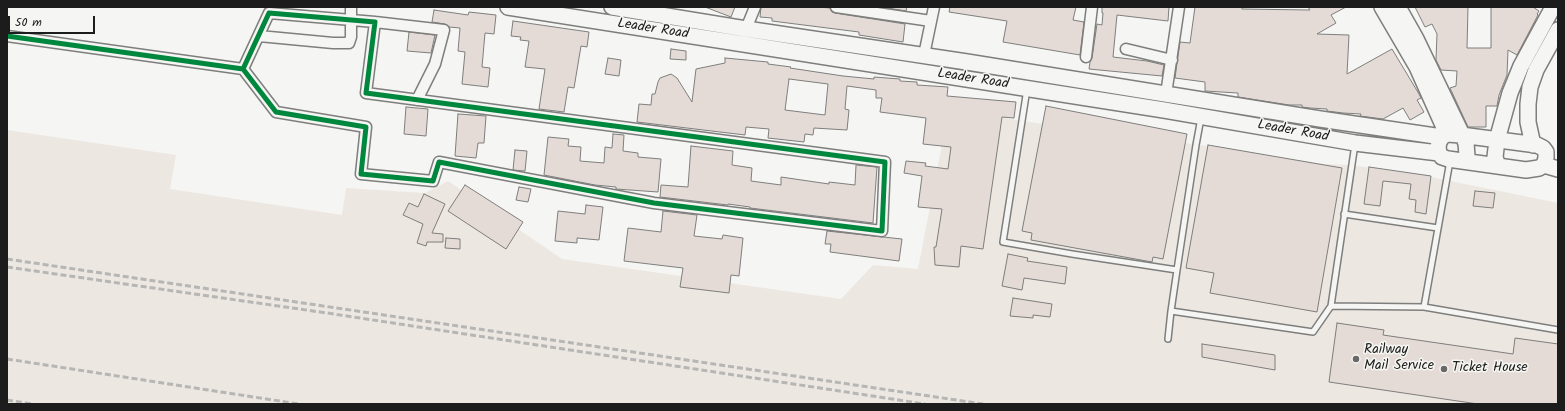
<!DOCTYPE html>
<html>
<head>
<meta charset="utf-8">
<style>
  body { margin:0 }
  #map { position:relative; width:1565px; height:411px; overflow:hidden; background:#f5f5f3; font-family:Kalam,sans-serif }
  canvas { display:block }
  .frame { position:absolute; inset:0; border:8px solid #1c1c1c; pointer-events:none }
  .scale { position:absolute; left:8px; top:16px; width:87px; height:18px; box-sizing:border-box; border:2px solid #1c1c1c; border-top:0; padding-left:5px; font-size:12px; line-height:14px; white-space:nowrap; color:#1c1c1c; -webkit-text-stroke:3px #f6f6f2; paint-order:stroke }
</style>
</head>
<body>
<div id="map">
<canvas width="1565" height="411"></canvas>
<div class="frame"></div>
<div class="scale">50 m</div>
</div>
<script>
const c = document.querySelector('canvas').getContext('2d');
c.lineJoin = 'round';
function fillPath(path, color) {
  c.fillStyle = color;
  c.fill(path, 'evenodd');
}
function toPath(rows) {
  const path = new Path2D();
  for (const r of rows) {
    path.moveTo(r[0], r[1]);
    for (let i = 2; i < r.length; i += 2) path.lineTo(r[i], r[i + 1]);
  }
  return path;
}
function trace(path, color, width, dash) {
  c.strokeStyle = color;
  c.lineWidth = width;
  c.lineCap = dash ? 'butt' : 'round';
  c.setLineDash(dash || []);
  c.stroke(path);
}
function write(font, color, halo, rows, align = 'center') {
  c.font = font + ' Kalam,sans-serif';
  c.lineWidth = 3;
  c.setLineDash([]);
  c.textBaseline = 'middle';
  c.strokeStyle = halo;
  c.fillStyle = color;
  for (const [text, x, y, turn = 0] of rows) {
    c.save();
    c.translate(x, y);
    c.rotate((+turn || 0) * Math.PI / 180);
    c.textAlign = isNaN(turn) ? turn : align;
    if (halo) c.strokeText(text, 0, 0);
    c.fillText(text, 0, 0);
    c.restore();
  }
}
fillPath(toPath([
  [949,108,1022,121,1244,151,1323,164,1351,165,1416,174,1558,203,1558,404,7,404,7,130,176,155,170,189,342,215,346,188,425,193,448,181,562,259,841,299,873,265,918,269]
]), '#ede7e1');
const building = toPath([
  [705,7,735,7,731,17,705,7],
  [761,7,819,7,830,8,832,12,835,13,905,24,903,42,859,35,859,32,772,21,772,18,760,17,761,7],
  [881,7,907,7,906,11,881,7],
  [950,7,1076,7,1073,20,1084,22,1080,55,1003,42,1007,21,949,12,950,7],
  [1102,7,1169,7,1168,21,1117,15,1113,57,1147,61,1164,65,1162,76,1089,69,1090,62,1092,58,1097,24,1102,25,1103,13,1102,13,1102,7],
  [1195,7,1242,7,1242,9,1310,10,1308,7,1346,7,1331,15,1336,23,1317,34,1349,35,1347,74,1392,49,1419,94,1421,98,1417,100,1424,112,1410,120,1403,108,1383,119,1360,116,1361,114,1343,113,1327,111,1327,109,1310,108,1302,107,1302,105,1289,105,1238,97,1238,93,1205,91,1205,82,1175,78,1180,42,1190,43,1195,7],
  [1415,7,1468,7,1467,48,1491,48,1491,7,1533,7,1539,11,1537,14,1538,15,1517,55,1508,50,1507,75,1499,95,1497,106,1486,106,1486,127,1468,127,1450,88,1456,86,1457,71,1441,70,1436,60,1437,34,1432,24,1425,27,1415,7],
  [434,10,468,15,469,12,496,15,494,34,485,33,482,67,490,68,488,87,462,84,465,52,458,51,460,28,449,27,445,24,432,22,434,10],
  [513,21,589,32,587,47,581,46,574,88,568,87,564,112,539,109,545,69,525,67,529,41,520,40,521,37,511,36,513,21],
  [409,32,435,35,431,53,407,51,409,32],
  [671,49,686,51,686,60,670,59,671,49],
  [608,58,621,60,619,76,605,74,608,58],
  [725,58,768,62,768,64,791,67,790,68,843,76,874,79,874,77,900,79,900,81,917,82,917,85,948,87,947,96,1016,102,1014,118,1002,117,983,249,961,246,959,267,935,265,934,247,936,247,942,209,918,207,922,176,904,173,906,161,926,163,925,166,948,169,951,147,923,144,926,118,880,112,882,98,876,98,876,90,847,86,845,109,849,110,847,130,814,128,813,135,805,134,804,142,768,138,769,129,746,127,745,135,637,122,639,104,651,105,652,94,655,94,658,82,660,78,671,74,677,78,692,102,696,69,725,63,725,58],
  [789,79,828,84,825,115,785,110,789,79],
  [1046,106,1187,134,1163,259,1153,257,1152,262,1031,240,1032,233,1022,231,1046,106],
  [406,107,428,109,426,136,404,134,406,107],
  [458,114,486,116,484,143,478,143,476,158,455,156,458,114],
  [613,134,624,135,623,151,638,153,638,157,661,159,658,192,616,189,616,187,595,185,544,175,548,137,569,139,568,146,581,147,580,161,604,163,605,147,612,148,613,134],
  [1208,145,1342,168,1317,312,1210,293,1214,273,1186,268,1208,145],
  [691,146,733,151,732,165,752,168,751,181,781,185,781,177,829,184,829,182,855,185,856,165,877,167,873,223,750,208,750,207,728,204,728,205,660,197,661,185,688,187,691,146],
  [515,150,527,151,525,171,513,170,515,150],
  [1369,167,1431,176,1426,214,1415,212,1416,200,1409,199,1411,184,1383,181,1380,206,1364,204,1369,167],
  [465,185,523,222,506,249,448,211,465,185],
  [519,187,531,189,528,202,516,200,519,187],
  [1475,191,1495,193,1493,208,1473,206,1475,191],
  [424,194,445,204,432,233,443,234,443,242,427,242,426,246,417,243,423,224,403,215,409,203,418,207,424,194],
  [586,205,603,207,599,240,577,238,577,243,555,241,558,211,585,214,586,205],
  [663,211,697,215,694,236,722,239,723,235,743,238,739,276,731,275,729,293,680,287,683,268,624,261,628,228,661,232,663,211],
  [827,231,902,239,899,261,830,252,831,244,825,244,827,231],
  [446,238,460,239,460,249,445,248,446,238],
  [1008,254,1028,258,1027,261,1067,267,1065,284,1024,278,1022,290,1002,286,1008,254],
  [1013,298,1052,304,1050,317,1033,315,1033,318,1010,316,1013,298],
  [1337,323,1384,330,1383,335,1513,354,1515,338,1558,344,1558,404,1478,404,1329,382,1337,323],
  [1202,344,1275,355,1275,370,1202,357,1202,344]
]);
fillPath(building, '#e4dbd7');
trace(building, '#7e7e7d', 1);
const lane = toPath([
  [1027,89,1003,242,1072,254,1177,270,1196,145,1201,118],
  [1344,214,1438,228],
  [1331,306,1424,307,1558,330],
  [1424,307,1450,161],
  [1171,311,1177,270],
  [1168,339,1171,311,1313,332,1331,306,1355,144]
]);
const street = toPath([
  [836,7,931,21],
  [375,22,444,30,435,64,417,100],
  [746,29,755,7],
  [7,36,243,69,276,112,366,127,361,174,433,181,439,162,654,203,882,231,885,162,366,93,375,22,269,13,243,69],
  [259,36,333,43,349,43,351,37,351,7],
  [1126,49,1172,60],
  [924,55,934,7],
  [1086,57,1092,7],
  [1166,94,1179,7]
]);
const secondary = toPath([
  [508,7,1164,110,1355,143,1439,153],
  [612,7,746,29,967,62,1320,119,1442,137],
  [1382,7,1417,67,1447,134],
  [1398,7,1416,39,1466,143,1467,156,1463,161],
  [1447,134,1461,135,1537,145,1543,148,1546,152,1546,158,1544,165,1539,168,1526,170,1448,159,1442,157,1439,153,1438,147,1439,142,1442,137,1447,134],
  [1533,145,1528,122,1528,104,1530,87,1536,70,1558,30],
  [1544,165,1558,169],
  [1498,166,1495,157,1497,140,1510,93,1521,66,1553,7]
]);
trace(lane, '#7e7e7d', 8);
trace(street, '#7e7e7d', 13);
trace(secondary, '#7e7e7d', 18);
trace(lane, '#f5f5f3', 5);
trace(street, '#f5f5f3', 10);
trace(secondary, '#f5f5f3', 15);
trace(toPath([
  [7,259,983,404],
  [7,267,327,313,925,404],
  [7,359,299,404],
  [7,400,33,404]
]), '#b6b6b5', 3, [6, 3]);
trace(toPath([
  [7,36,243,69,276,112,366,127,361,174,433,181,439,162,654,203,882,231,885,162,366,93,375,22,269,13,243,69]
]), '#00873e', 5);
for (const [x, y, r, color] of [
  [1356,359,4,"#686867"],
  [1444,369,4,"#686867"]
]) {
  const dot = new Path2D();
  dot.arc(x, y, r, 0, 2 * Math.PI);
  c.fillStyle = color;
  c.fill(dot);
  trace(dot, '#f6f6f2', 1.5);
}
write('14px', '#1c1c1c', '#f6f6f2', [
  ["Leader Road",653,30,9],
  ["Leader Road",973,80,9],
  ["Leader Road",1293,132,10]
]);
write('14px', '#1c1c1c', '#f6f6f2', [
  ["Railway",1364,351],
  ["Mail Service",1364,367],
  ["Ticket House",1452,369]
], 'left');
</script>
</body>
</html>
